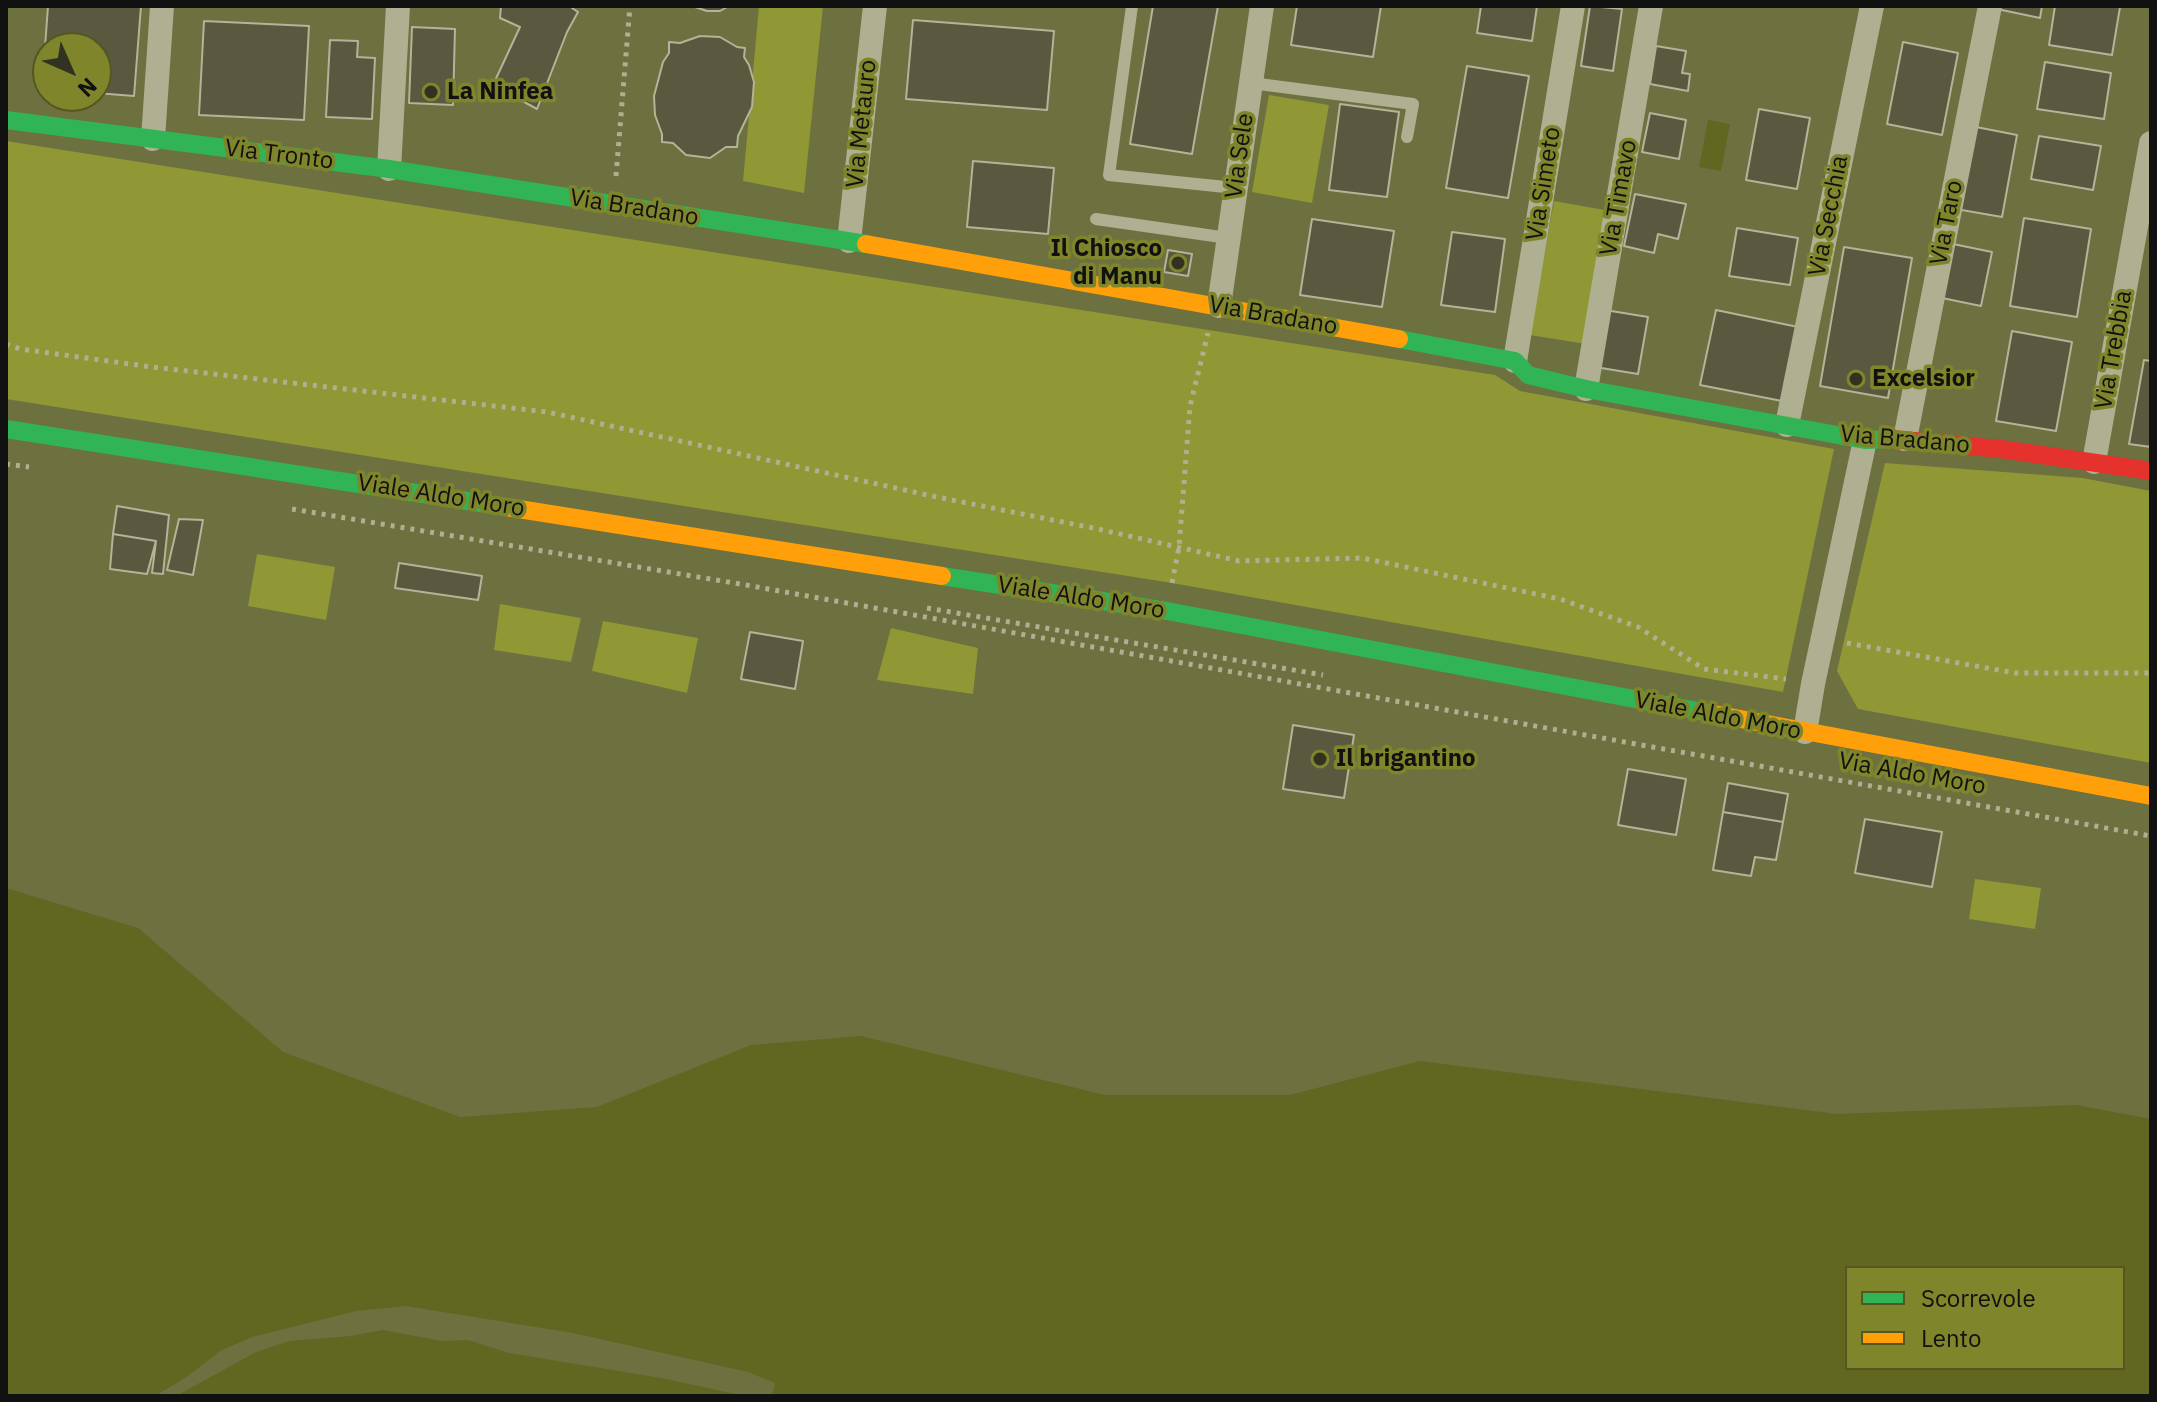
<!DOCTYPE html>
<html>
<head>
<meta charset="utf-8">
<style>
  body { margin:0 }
  #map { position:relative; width:2157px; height:1402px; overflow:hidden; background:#6d703f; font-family:"IBM Plex Sans",sans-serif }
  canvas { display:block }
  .frame { position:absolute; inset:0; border:8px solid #111; pointer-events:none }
  .legend { position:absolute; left:1845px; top:1266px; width:280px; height:104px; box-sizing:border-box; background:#7f852a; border:2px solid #535720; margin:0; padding:10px 14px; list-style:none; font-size:24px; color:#111 }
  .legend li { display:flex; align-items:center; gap:16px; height:40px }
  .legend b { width:40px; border:2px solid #535720 }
  .north { position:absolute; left:32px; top:32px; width:80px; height:80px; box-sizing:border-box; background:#7f852a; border:2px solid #535720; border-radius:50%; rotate:135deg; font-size:22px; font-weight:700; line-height:32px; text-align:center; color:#111 }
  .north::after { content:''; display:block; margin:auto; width:28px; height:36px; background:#313221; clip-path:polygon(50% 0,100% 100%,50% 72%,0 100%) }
</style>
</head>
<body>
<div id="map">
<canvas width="2157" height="1402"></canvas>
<div class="frame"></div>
<ul class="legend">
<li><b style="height:10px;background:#30b455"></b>Scorrevole</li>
<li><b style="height:10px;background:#ff9f0a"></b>Lento</li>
</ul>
<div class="north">N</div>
</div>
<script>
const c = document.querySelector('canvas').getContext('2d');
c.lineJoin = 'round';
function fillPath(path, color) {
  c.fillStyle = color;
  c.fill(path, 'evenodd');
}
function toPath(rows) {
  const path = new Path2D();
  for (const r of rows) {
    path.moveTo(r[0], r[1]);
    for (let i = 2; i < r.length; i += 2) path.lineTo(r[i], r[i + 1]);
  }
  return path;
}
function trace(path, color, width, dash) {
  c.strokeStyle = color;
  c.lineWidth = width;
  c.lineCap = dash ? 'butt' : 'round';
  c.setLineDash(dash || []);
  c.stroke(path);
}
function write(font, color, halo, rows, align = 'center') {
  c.font = font + ' "IBM Plex Sans",sans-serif';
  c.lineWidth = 7;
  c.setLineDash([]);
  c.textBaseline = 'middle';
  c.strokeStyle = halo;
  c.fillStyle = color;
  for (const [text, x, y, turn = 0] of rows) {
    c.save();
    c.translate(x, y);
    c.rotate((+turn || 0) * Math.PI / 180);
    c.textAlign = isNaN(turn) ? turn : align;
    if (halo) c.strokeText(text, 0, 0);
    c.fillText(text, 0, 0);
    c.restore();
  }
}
fillPath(toPath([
  [759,6,823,6,804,193,743,181],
  [1269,95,1329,105,1312,203,1252,192],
  [6,141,1495,375,1520,391,1834,449,1783,692,1172,583,6,399],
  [1554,201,1610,211,1586,344,1530,335],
  [1885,463,2083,478,2151,491,2151,763,1858,709,1837,671],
  [257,554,335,567,326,620,248,606],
  [500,604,581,618,571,662,494,650],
  [603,621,698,638,687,693,592,671],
  [891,628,978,648,973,694,877,680],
  [1975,879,2041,888,2035,929,1969,919]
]), '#909735');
fillPath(toPath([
  [1708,120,1730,124,1721,171,1699,167],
  [6,888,138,928,283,1052,460,1117,597,1107,751,1045,861,1036,1105,1095,1290,1095,1420,1061,1837,1114,2076,1105,2151,1119,2151,1396,6,1396],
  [1847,1268,2123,1268,2123,1368,1847,1368]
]), '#616721');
fillPath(toPath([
  [406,1306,573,1333,748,1372,775,1383,772,1396,745,1396,661,1378,509,1353,468,1340,442,1341,383,1330,351,1336,290,1341,256,1352,176,1396,155,1396,188,1376,220,1351,252,1337,356,1311]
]), '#6d703f');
const building = toPath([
  [48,6,141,6,134,96,96,93,96,48,48,48,48,90,42,89,48,6],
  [501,6,572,6,572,8,578,12,567,32,537,109,493,85,520,27,500,18,501,6],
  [692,6,729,6,720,11,707,11,692,6],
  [1153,6,1218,6,1192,154,1130,144,1153,6],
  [1297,6,1381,6,1373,57,1291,45,1297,6],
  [1481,6,1537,6,1532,41,1477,33,1481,6],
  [1590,6,1622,9,1613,71,1581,66,1590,6],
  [1998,6,2042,6,2040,18,1997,9,1998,6],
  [2055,6,2120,7,2112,55,2049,45,2055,6],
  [913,20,1054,31,1047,110,906,99,913,20],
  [204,21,309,26,304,120,199,115,204,21],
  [412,27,455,29,453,105,409,103,412,27],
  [700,36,720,37,737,47,745,48,744,57,749,65,754,82,752,107,738,136,737,147,726,147,710,158,686,155,673,143,662,142,662,134,655,115,654,96,663,62,669,53,669,42,680,43,700,36],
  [330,40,358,41,357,57,375,58,372,119,326,117,330,40],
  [1903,42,1958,53,1942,135,1887,124,1903,42],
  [1656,46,1686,51,1682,73,1690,74,1688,91,1650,84,1656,46],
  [2045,62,2111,73,2104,119,2037,109,2045,62],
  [1467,66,1529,76,1508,198,1446,188,1467,66],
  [1340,104,1399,112,1387,197,1329,190,1340,104],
  [1759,109,1810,118,1797,189,1746,180,1759,109],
  [1650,113,1686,120,1679,159,1642,152,1650,113],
  [1971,126,2017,135,2002,217,1956,209,1971,126],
  [2039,136,2101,146,2093,190,2031,179,2039,136],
  [973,161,1054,168,1048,234,967,227,973,161],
  [1635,194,1686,204,1678,239,1658,234,1654,253,1624,246,1635,194],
  [2024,218,2091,229,2077,317,2010,306,2024,218],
  [1312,219,1394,231,1382,307,1300,295,1312,219],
  [1737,228,1798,238,1790,285,1729,276,1737,228],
  [1452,232,1505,239,1495,312,1441,305,1452,232],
  [1953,244,1992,252,1981,306,1942,298,1953,244],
  [1844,247,1912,258,1888,398,1820,386,1844,247],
  [1168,250,1192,254,1188,276,1164,272,1168,250],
  [1605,310,1648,317,1638,374,1595,367,1605,310],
  [1716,310,1798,327,1782,401,1700,385,1716,310],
  [2012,331,2072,342,2056,431,1996,421,2012,331],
  [2144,360,2151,361,2151,447,2129,444,2144,360],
  [117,506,169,515,163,574,152,573,156,541,113,534,117,506],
  [179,519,203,520,193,575,167,570,179,519],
  [113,534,156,541,147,574,110,569,113,534],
  [399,563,482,576,478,600,395,588,399,563],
  [750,632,803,641,795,689,741,679,750,632],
  [1293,725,1354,735,1344,798,1283,789,1293,725],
  [1628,769,1686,779,1676,835,1618,825,1628,769],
  [1728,783,1788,794,1783,822,1723,812,1728,783],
  [1723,812,1783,822,1776,860,1755,857,1751,876,1713,870,1723,812],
  [1865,819,1942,832,1932,887,1855,873,1865,819]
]);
fillPath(building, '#58593f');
trace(building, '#b3b499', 2);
trace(toPath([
  [616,176,630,6],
  [6,344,20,349,152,367,547,412,932,496,1098,529,1239,561,1362,558,1560,599,1638,627,1704,669,1786,679],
  [6,464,29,467],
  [292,509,746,585,2151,836],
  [1172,583,1179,547,1190,406,1208,333],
  [927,608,1323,675],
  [1847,643,2015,673,2151,673]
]), '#aeb091', 5, [4, 6]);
trace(toPath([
  [1132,6,1109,175,1235,188],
  [1251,83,1413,104,1407,137],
  [1096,219,1228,238]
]), '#aeb091', 12);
trace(toPath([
  [153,139,162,6],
  [389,169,398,6],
  [849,241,875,6],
  [1219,306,1262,6],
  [1515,361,1573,6],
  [1586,389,1651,6],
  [1787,425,1872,6],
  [1905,439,1990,6],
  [2094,462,2151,143],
  [1805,732,1813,684,1865,440]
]), '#aeb091', 24);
trace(toPath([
  [6,120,389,169,866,244],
  [1399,339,1515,361,1528,375,1586,389,1865,440,1892,439],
  [6,429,506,507],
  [942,576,1167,611,1714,714]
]), '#30b455', 18);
trace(toPath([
  [866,244,1399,339],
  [506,507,942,576],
  [1714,714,2151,796]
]), '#ff9f0a', 18);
trace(toPath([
  [1892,439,2001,449,2151,471]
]), '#e5322d', 18);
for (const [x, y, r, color] of [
  [431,92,8,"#313221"],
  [1178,263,8,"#313221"],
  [1856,379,8,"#313221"],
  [1320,759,8,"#313221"]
]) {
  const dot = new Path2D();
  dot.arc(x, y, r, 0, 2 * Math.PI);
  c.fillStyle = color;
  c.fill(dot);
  trace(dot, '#7f852a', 3);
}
write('bold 24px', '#111', '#7f852a', [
  ["La Ninfea",447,92],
  ["Il Chiosco",1162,249,"right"],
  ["di Manu",1162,277,"right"],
  ["Excelsior",1872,379],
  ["Il brigantino",1336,759]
], 'left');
write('24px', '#111', '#7f852a', [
  ["Via Metauro",862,124,-84],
  ["Via Tronto",279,155,7],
  ["Via Sele",1240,156,-82],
  ["Via Simeto",1544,184,-81],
  ["Via Timavo",1619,198,-80],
  ["Via Bradano",634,208,9],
  ["Via Secchia",1829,216,-79],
  ["Via Taro",1947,223,-79],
  ["Via Bradano",1273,316,10],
  ["Via Trebbia",2114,350,-80],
  ["Via Bradano",1905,440,5],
  ["Viale Aldo Moro",441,496,9],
  ["Viale Aldo Moro",1081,598,9],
  ["Viale Aldo Moro",1718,716,11],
  ["Via Aldo Moro",1912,774,10]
]);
</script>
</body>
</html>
